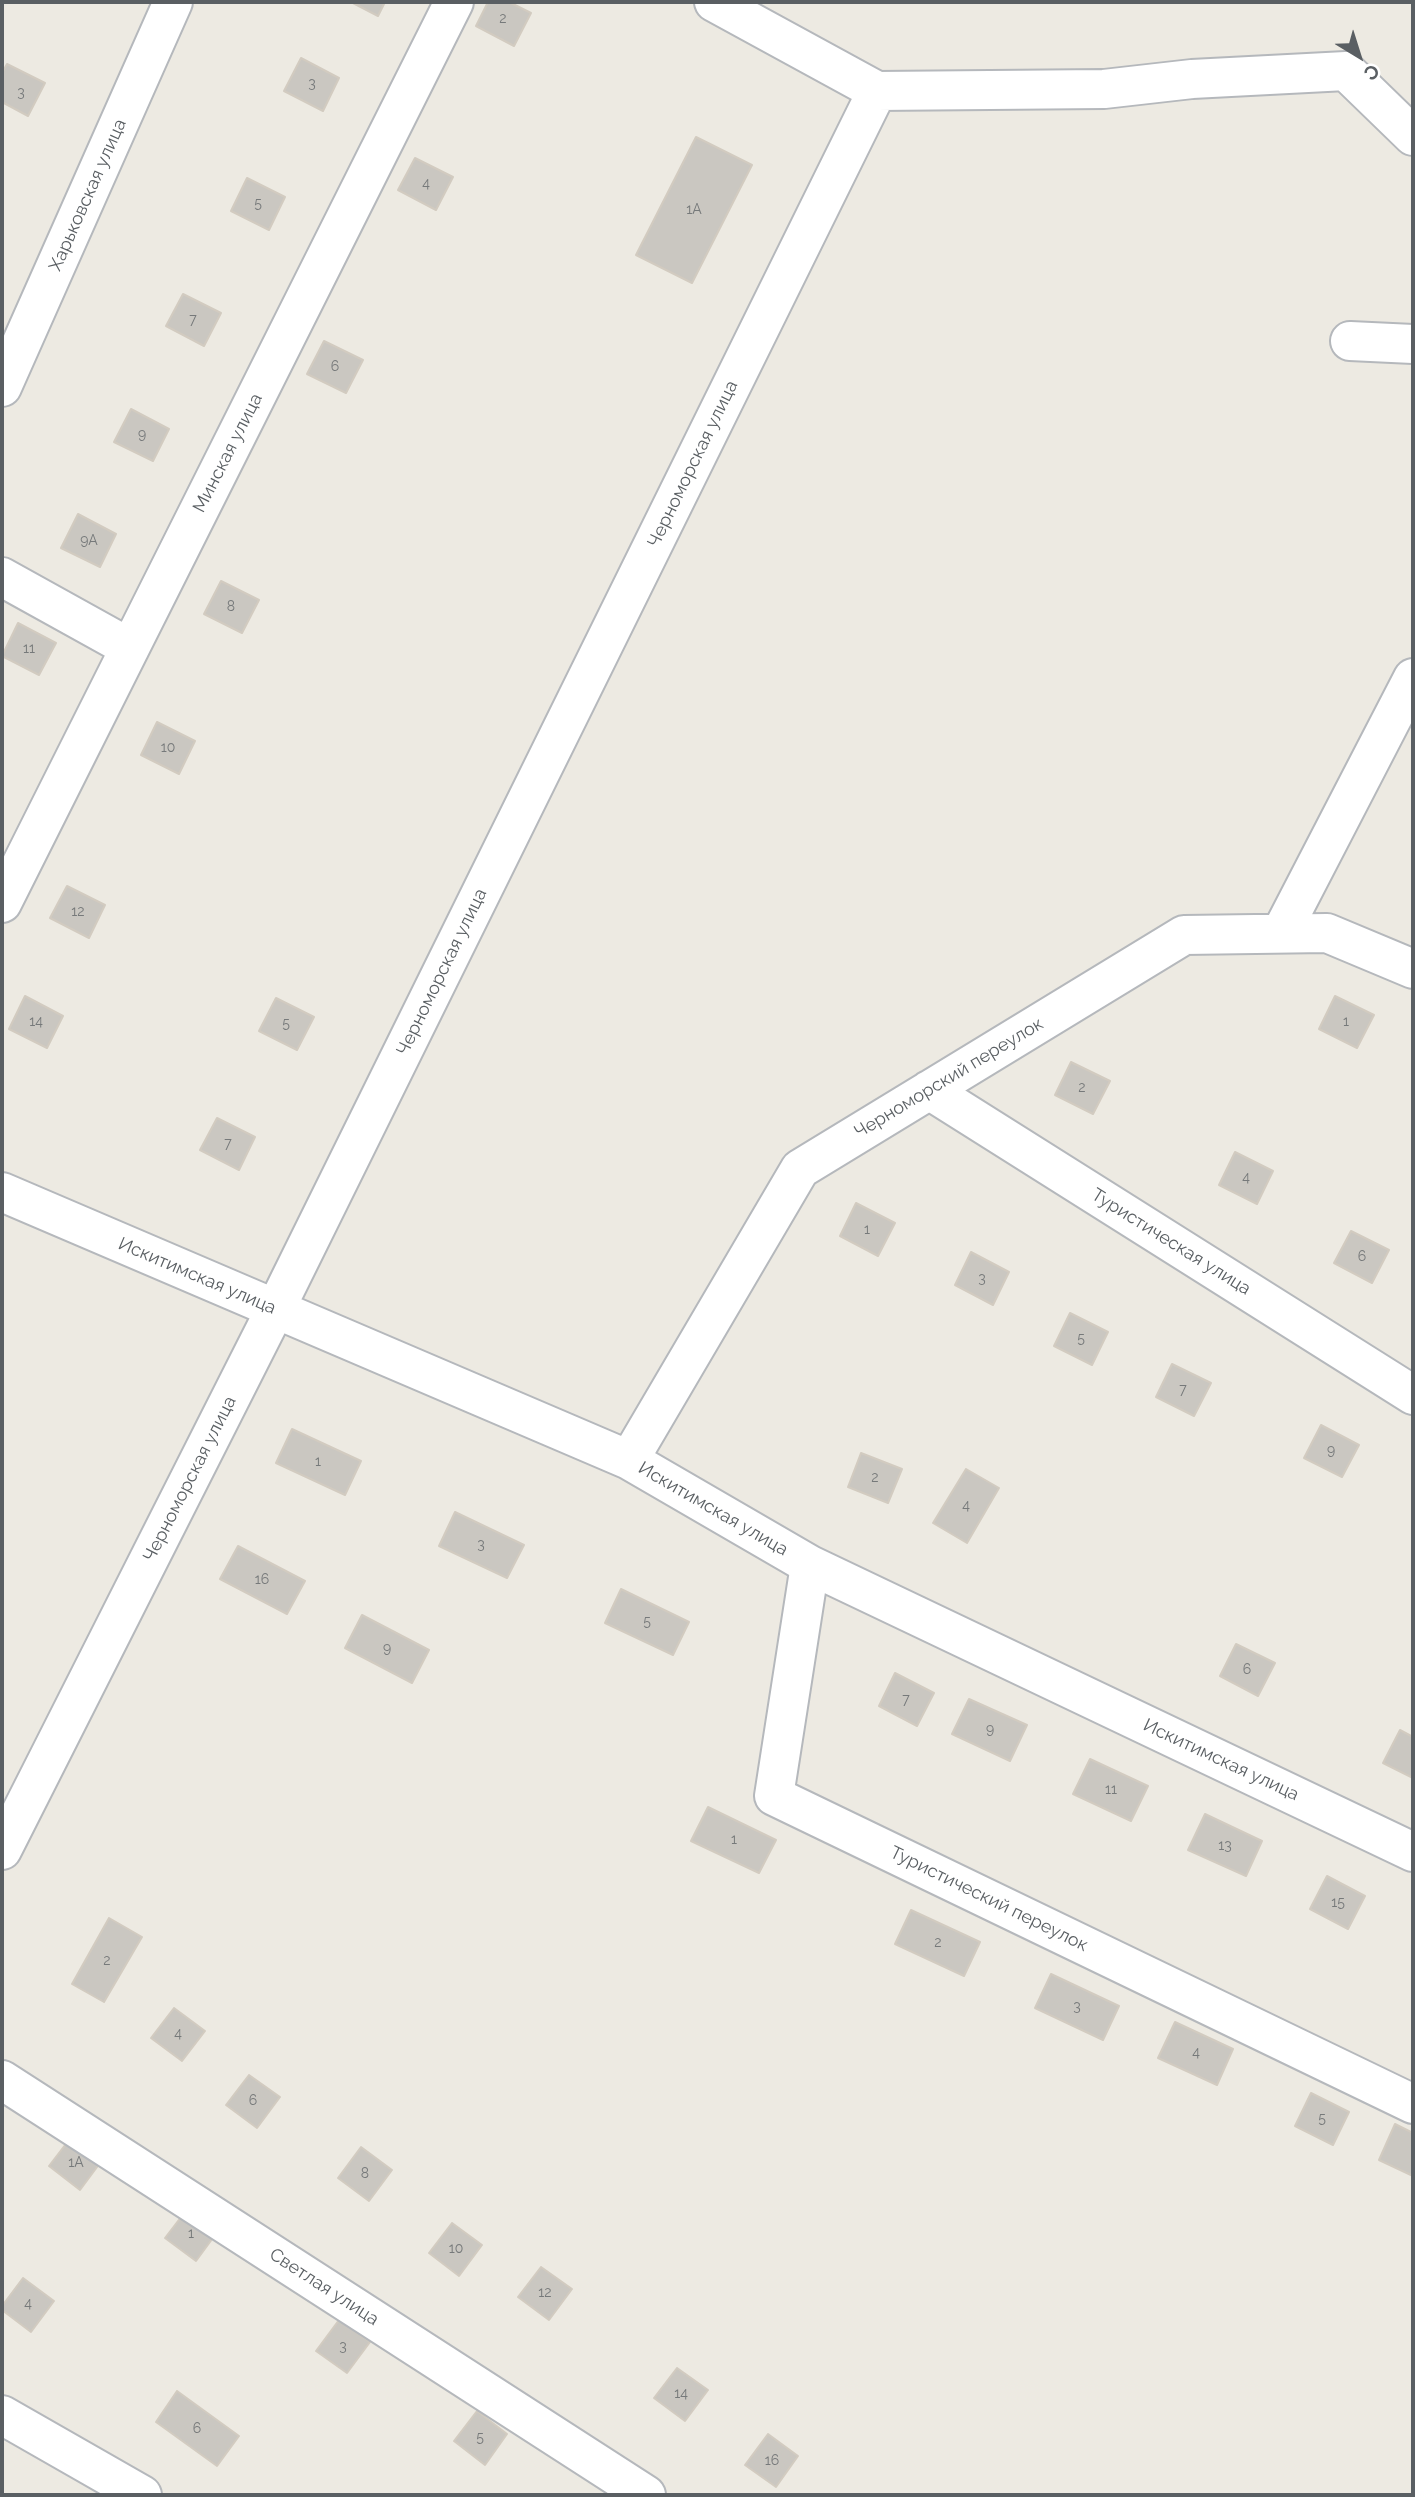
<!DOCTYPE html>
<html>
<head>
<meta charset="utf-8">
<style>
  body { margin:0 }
  #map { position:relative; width:1415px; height:2497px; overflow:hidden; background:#edeae2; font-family:Raleway,sans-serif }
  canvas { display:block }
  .frame { position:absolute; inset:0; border:4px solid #5a5f63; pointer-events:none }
  .north { position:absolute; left:1324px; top:21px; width:70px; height:70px; -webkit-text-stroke:5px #fff; paint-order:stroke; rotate:142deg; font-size:19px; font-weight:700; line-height:28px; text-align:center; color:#5a5f63 }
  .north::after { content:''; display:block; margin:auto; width:24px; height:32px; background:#5a5f63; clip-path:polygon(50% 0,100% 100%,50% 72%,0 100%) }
</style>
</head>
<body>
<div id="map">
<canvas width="1415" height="2497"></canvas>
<div class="frame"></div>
<div class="north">С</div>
</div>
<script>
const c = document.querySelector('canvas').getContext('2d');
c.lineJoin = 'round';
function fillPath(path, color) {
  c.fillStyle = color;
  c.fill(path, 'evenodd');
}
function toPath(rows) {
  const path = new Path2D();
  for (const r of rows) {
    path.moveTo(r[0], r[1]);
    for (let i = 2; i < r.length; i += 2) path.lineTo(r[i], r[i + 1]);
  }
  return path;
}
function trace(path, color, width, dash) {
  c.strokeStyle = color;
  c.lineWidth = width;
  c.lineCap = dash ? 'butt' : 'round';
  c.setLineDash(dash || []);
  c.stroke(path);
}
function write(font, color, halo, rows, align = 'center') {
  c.font = font + ' Raleway,sans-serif';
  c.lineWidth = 6;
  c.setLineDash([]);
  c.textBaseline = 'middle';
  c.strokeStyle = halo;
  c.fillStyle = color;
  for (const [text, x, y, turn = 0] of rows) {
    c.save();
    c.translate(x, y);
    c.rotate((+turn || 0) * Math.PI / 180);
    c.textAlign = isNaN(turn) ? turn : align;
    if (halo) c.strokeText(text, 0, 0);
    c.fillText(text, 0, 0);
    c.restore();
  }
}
const building = toPath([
  [351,2,385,2,378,16,351,2],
  [488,2,509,2,531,13,514,46,476,26,488,2],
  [301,58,339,78,323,111,284,91,301,58],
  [7,64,45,83,28,116,2,102,2,73,7,64],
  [696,137,752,165,692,283,636,255,696,137],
  [415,158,453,177,436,210,398,190,415,158],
  [247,178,285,197,269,230,231,211,247,178],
  [183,294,221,313,204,346,166,326,183,294],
  [324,341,363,360,346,393,307,374,324,341],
  [131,409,169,429,153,461,114,442,131,409],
  [78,514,116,534,100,567,61,548,78,514],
  [221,581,259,600,242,633,204,614,221,581],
  [18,623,56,643,39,675,2,656,18,623],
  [157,722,195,741,179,774,141,755,157,722],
  [67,886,105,905,89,938,50,918,67,886],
  [25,996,63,1016,47,1048,9,1029,25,996],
  [1335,996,1374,1015,1357,1048,1319,1029,1335,996],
  [276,998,314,1017,297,1050,259,1031,276,998],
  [1071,1062,1110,1081,1093,1114,1055,1095,1071,1062],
  [217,1118,255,1137,239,1170,200,1150,217,1118],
  [1235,1152,1273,1171,1257,1204,1219,1185,1235,1152],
  [856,1203,895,1223,878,1256,840,1236,856,1203],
  [1351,1231,1389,1250,1372,1283,1334,1263,1351,1231],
  [971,1252,1009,1272,993,1305,955,1285,971,1252],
  [1070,1313,1108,1332,1092,1365,1054,1346,1070,1313],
  [1172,1364,1211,1383,1194,1416,1156,1397,1172,1364],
  [1321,1425,1359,1445,1342,1477,1304,1458,1321,1425],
  [292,1429,361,1461,345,1495,276,1463,292,1429],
  [861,1453,902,1469,888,1503,848,1487,861,1453],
  [966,1469,999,1488,967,1543,933,1523,966,1469],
  [455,1512,524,1545,507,1578,439,1546,455,1512],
  [238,1546,305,1581,287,1614,220,1579,238,1546],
  [621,1589,689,1622,673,1655,605,1623,621,1589],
  [362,1615,429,1650,412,1683,345,1648,362,1615],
  [1236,1644,1275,1663,1258,1696,1220,1676,1236,1644],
  [895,1673,934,1693,917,1726,879,1706,895,1673],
  [969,1699,1027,1725,1010,1761,952,1734,969,1699],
  [1400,1730,1413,1737,1413,1778,1383,1763,1400,1730],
  [1090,1759,1148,1786,1131,1821,1073,1794,1090,1759],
  [708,1807,776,1840,759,1873,691,1841,708,1807],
  [1205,1814,1262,1841,1246,1876,1188,1850,1205,1814],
  [1327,1876,1365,1896,1348,1929,1310,1909,1327,1876],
  [911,1910,980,1942,964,1976,895,1944,911,1910],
  [109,1918,142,1937,104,2002,72,1984,109,1918],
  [1051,1974,1119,2006,1103,2040,1035,2008,1051,1974],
  [174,2008,205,2031,182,2061,151,2038,174,2008],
  [1175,2022,1233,2049,1217,2085,1158,2058,1175,2022],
  [249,2075,280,2097,257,2128,226,2105,249,2075],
  [1311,2093,1349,2112,1333,2145,1295,2126,1311,2093],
  [1395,2124,1413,2133,1413,2176,1379,2160,1395,2124],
  [72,2136,103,2159,80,2190,49,2166,72,2136],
  [361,2147,392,2170,369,2201,338,2178,361,2147],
  [188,2208,218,2231,196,2261,165,2238,188,2208],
  [452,2223,482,2245,459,2276,429,2253,452,2223],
  [541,2267,572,2289,549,2320,518,2297,541,2267],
  [23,2278,54,2301,31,2332,2,2310,2,2306,23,2278],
  [339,2320,370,2342,347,2373,316,2351,339,2320],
  [677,2368,708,2390,685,2421,654,2398,677,2368],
  [177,2391,239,2436,217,2466,156,2422,177,2391],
  [477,2411,507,2434,485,2465,454,2441,477,2411],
  [768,2434,798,2456,776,2487,745,2465,768,2434]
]);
fillPath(building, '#cac7c1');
trace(building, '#d2cbc0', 2);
const minor = toPath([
  [714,2,877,91,1104,89,1192,79,1346,71,1413,136],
  [1350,341,1413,344],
  [2,387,173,2],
  [2,577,130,648],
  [2,903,454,2],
  [1281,933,1413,678],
  [929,1090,1413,1395],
  [2,1192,629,1460,810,1565,1413,1852],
  [629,1460,800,1169,1184,935,1327,933,1413,969],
  [810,1565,774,1796,1413,2104],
  [2,1850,275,1310,877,91],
  [2,2080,646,2495],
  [2,2415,142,2495]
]);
trace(minor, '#b5b8bc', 42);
trace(minor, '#fff', 38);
write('14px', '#76797a', null, [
  ["2",503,19],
  ["3",312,84],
  ["3",21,93],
  ["4",426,184],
  ["5",258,204],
  ["1А",694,210],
  ["7",193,320],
  ["6",335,367],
  ["9",142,435],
  ["9А",89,541],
  ["8",231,607],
  ["11",29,649],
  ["10",168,748],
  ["12",78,912],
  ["14",36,1022],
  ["1",1346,1022],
  ["5",286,1024],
  ["2",1082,1088],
  ["7",228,1144],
  ["4",1246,1178],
  ["1",867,1230],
  ["6",1362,1257],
  ["3",982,1279],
  ["5",1081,1339],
  ["7",1183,1390],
  ["9",1331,1451],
  ["1",318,1462],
  ["2",875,1478],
  ["4",966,1506],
  ["3",481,1545],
  ["16",262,1580],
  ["5",647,1622],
  ["9",387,1649],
  ["6",1247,1670],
  ["7",906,1700],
  ["9",990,1730],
  ["11",1111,1790],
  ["1",734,1840],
  ["13",1225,1846],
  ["15",1338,1903],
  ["2",938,1943],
  ["2",107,1961],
  ["3",1077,2007],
  ["4",178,2034],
  ["4",1196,2053],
  ["6",253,2101],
  ["5",1322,2119],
  ["1А",76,2163],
  ["8",365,2174],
  ["1",191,2234],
  ["10",456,2249],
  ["12",545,2293],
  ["4",28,2304],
  ["3",343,2347],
  ["14",681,2394],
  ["6",197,2429],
  ["5",480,2438],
  ["16",772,2461]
]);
write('18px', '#5a5f63', '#fff', [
  ["Харьковская улица",88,195,-66],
  ["Минская улица",228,453,-63],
  ["Черноморская улица",693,464,-64],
  ["Черноморская улица",442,972,-64],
  ["Черноморский переулок",949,1078,-31],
  ["Туристическая улица",1171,1242,32],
  ["Искитимская улица",197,1276,23],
  ["Черноморская улица",190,1479,-63],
  ["Искитимская улица",713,1509,30],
  ["Искитимская улица",1221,1760,25],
  ["Туристический переулок",989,1899,26],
  ["Светлая улица",324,2287,33]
]);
</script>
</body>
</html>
